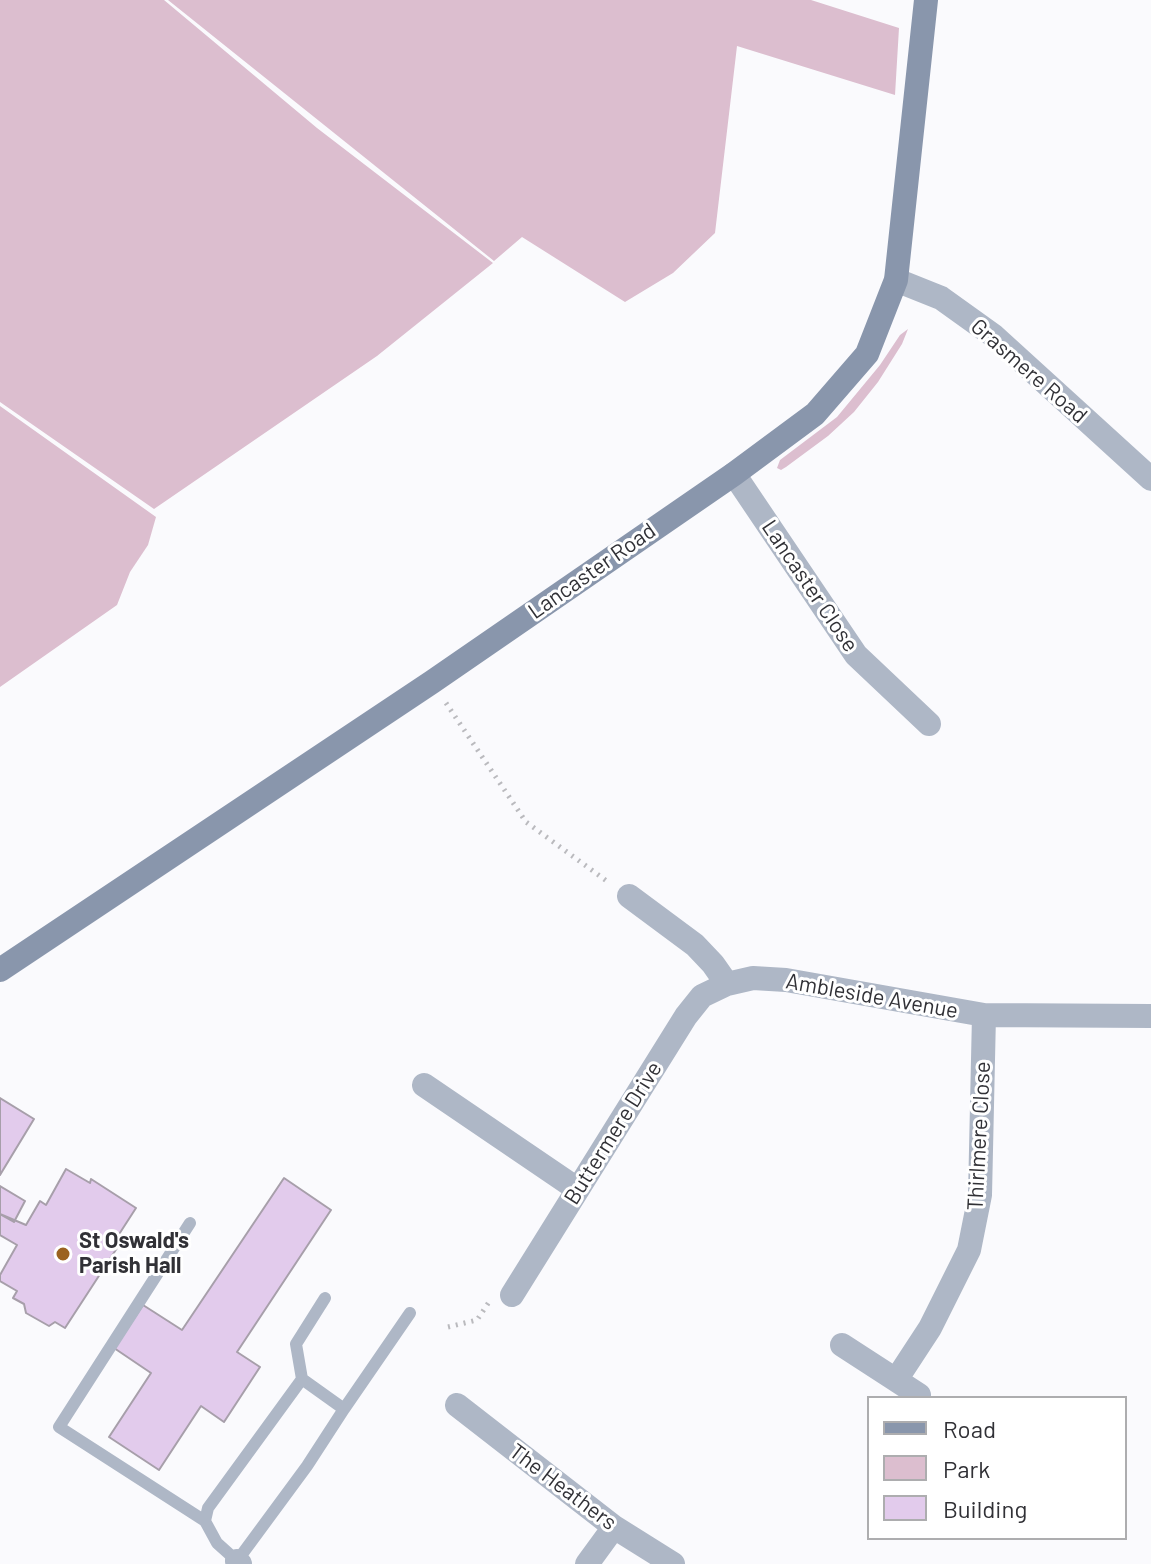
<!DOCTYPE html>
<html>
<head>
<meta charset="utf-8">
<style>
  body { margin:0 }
  #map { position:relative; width:1151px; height:1564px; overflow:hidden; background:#fafafd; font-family:Barlow,sans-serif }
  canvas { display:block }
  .legend { position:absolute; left:867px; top:1396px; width:260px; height:144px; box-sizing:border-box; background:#fff; border:2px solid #adadaf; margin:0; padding:10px 14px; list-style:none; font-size:24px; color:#313136 }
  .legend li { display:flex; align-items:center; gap:16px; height:40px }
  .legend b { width:40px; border:2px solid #adadaf }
</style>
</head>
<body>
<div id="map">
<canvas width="1151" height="1564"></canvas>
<ul class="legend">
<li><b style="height:10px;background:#8996ac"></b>Road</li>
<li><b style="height:22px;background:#dcbecf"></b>Park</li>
<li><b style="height:22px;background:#e2cbec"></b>Building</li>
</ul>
</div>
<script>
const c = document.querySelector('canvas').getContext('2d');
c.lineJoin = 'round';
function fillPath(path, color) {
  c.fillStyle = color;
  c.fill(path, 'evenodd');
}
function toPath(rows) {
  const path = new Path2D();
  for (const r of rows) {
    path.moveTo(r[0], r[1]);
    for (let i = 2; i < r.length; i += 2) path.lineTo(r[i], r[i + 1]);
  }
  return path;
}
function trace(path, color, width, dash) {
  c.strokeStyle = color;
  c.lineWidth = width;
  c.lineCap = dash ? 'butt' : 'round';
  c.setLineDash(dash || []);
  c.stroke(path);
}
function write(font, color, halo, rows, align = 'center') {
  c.font = font + ' Barlow,sans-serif';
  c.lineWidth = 6;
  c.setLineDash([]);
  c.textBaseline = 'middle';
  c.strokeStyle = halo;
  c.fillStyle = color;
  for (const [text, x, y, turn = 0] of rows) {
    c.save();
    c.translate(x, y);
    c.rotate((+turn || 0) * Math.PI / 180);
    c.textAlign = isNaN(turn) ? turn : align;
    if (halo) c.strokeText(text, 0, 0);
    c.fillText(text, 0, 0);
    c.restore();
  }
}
fillPath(toPath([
  [0,0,164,0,317,128,493,263,377,356,154,509,0,402],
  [168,0,811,0,899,28,895,95,737,46,715,233,673,273,625,302,522,237,494,261],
  [908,329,902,344,878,382,854,412,828,436,786,467,781,470,777,468,780,460,837,417,880,365,900,335],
  [0,406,156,517,148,545,130,572,117,605,0,687]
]), '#dcbecf');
const building = toPath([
  [0,1098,34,1119,0,1175,0,1098],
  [66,1169,90,1183,91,1179,136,1208,114,1242,119,1245,65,1328,55,1322,49,1326,26,1313,24,1304,13,1298,17,1291,0,1281,0,1275,17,1245,0,1235,0,1214,26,1225,40,1201,46,1205,66,1169],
  [284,1178,331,1210,237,1352,260,1367,224,1422,201,1406,159,1470,109,1437,151,1373,114,1348,143,1305,182,1330,284,1178],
  [0,1186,25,1201,14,1222,0,1214,0,1186]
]);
fillPath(building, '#e2cbec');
trace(building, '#a79faa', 2);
trace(toPath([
  [446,703,526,822,608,882],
  [448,1327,477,1320,489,1302]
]), '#bababe', 5, [2, 6]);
trace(toPath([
  [190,1223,59,1427,205,1521],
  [302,1379,344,1409,307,1466,237,1561,217,1543,205,1521,208,1508,302,1379],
  [302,1379,296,1344,325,1298],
  [344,1409,410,1313]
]), '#aeb7c6', 12);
trace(toPath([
  [896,280,941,298,994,336,1151,479],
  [734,474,856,655,929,724],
  [629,896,695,945,713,964,727,984,753,978,786,980,984,1015,1151,1016],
  [424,1085,577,1189],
  [512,1295,686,1016,702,996,727,984],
  [842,1345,896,1380,930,1328,969,1250,980,1195,984,1015],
  [896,1380,919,1395],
  [457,1405,614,1527,673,1564],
  [237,1561,240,1564],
  [587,1564,614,1527]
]), '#aeb7c6', 24);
trace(toPath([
  [0,970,432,682,734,474,815,414,867,354,896,280,926,0]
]), '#8996ac', 24);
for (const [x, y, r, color] of [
  [63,1254,8,"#9b621f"]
]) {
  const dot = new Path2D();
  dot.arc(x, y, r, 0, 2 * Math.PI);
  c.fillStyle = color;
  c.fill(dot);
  trace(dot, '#fff', 3);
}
write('22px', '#313136', '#fff', [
  ["Grasmere Road",1029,371,41],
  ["Lancaster Road",592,571,-35],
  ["Lancaster Close",810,586,56],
  ["Ambleside Avenue",872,996,10],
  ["Buttermere Drive",613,1133,-58],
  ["Thirlmere Close",979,1136,-87],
  ["The Heathers",563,1487,37]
]);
write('bold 22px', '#313136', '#fff', [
  ["St Oswald's",79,1241],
  ["Parish Hall",79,1266]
], 'left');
</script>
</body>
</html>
